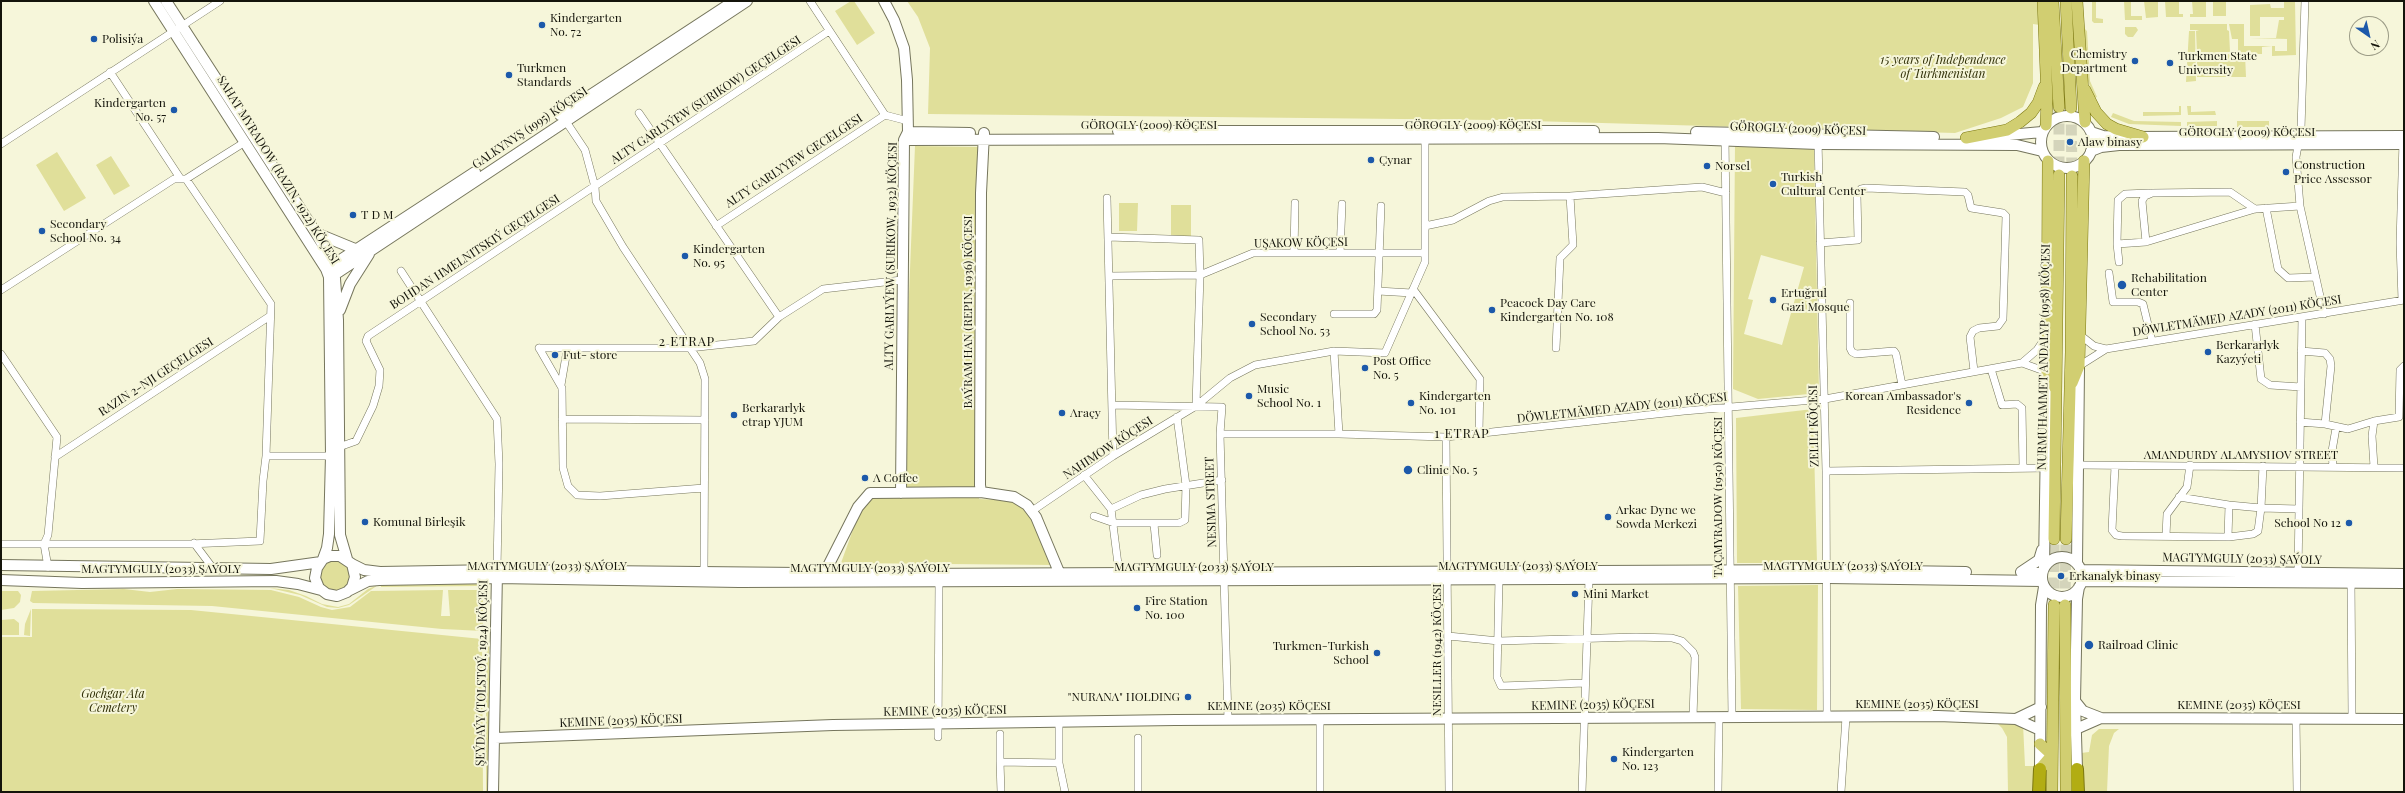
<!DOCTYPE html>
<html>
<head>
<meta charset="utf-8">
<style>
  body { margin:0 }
  #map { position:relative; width:2405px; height:793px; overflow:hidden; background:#f6f6da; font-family:"Playfair Display",serif }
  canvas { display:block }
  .frame { position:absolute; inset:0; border:2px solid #14140b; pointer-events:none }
  .north { position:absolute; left:2349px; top:16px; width:40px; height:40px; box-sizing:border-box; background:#f6f6da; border:1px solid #9c9c87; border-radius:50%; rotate:146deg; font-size:11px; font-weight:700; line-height:16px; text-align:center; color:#14140b }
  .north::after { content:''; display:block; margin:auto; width:14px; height:18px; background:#1c59aa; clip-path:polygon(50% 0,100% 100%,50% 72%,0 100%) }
</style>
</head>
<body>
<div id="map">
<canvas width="2405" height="793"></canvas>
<div class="frame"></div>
<div class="north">N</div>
</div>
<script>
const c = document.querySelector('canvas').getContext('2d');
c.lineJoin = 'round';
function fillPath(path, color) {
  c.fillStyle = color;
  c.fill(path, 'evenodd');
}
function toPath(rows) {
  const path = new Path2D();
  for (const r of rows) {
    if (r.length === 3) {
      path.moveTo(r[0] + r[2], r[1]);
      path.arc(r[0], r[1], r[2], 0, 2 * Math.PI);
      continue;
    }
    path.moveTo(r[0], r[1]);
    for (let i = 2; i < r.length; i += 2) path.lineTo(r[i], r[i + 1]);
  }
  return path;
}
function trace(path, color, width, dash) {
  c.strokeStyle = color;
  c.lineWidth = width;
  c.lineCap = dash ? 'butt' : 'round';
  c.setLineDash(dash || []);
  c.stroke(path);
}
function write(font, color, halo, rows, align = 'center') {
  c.font = font + ' "Playfair Display",serif';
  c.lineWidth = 4;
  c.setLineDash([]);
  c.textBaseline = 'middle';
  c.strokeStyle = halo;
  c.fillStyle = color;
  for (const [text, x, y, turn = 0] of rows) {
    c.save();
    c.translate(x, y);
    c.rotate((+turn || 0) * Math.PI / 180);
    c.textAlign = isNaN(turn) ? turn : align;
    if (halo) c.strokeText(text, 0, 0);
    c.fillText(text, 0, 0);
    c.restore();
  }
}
fillPath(toPath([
  [851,1,854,1,875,33,857,45,835,11],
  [907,1,2038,1,2040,25,2033,24,2033,83,2023,107,2001,118,1955,133,1496,120,928,114,930,48,918,17],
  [2092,1,2096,1,2096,18,2103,19,2103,23,2094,23,2092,21],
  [2124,1,2131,1,2131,16,2142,16,2142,20,2125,20],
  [2144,1,2158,1,2158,17,2146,18],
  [2165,1,2179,1,2179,14,2183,14,2183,17,2166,17],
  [2192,1,2206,1,2206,17,2190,17,2190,14,2193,14],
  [2213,1,2226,1,2226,16,2213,16],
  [2284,2,2295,2,2296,55,2272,56,2272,46,2262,47,2262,54,2245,54,2246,77,2197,77,2197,55,2238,54,2238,39,2232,39,2229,24,2244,24,2244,46,2275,46,2275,51,2287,51,2287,39,2250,38,2276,38,2279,20,2284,20,2284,17,2260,17,2260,36,2250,36,2250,5,2270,4,2271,8,2284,8],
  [2190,24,2227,24,2227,30,2229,31,2230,52,2197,53,2196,31,2199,30,2190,30],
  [2125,27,2136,27,2138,30,2133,37,2128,37,2125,34],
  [2084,28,2087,31,2090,81,2097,97,2094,98,2088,81],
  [2189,31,2195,31,2196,81,2186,82],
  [2179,106,2181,106,2181,115,2143,116,2143,112,2179,112],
  [2187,106,2191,106,2191,112,2215,111,2216,115,2188,115],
  [2113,113,2134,121,2181,122,2181,126,2129,124,2111,117],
  [2217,121,2217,126,2187,126,2187,122],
  [2237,121,2269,121,2269,127,2237,127],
  [1735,144,1814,149,1819,393,1758,399,1733,389],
  [1761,255,1804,267,1782,345,1744,334,1753,300,1748,299],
  [915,146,983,147,979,499,1022,501,1055,565,841,563,864,499,901,492],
  [57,152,86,198,64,211,36,165],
  [111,156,130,186,114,195,96,165],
  [1119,203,1138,203,1137,231,1119,231],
  [1171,205,1191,205,1191,238,1171,238],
  [1813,409,1817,563,1737,563,1736,418],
  [335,576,15],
  [477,583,477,586,381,587,381,584],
  [378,585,349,605,338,608,327,607,300,595,270,588,289,590,306,596,322,604,338,607,349,604,368,589],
  [1818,585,1817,710,1741,709,1738,586],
  [124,589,150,592,177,589,271,590,299,597,321,607,332,610,350,607,371,591,443,590,441,616,450,616,448,590,483,590,483,631,442,629,212,606,33,603,30,601,32,591],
  [1,591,18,591,21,595,20,602,14,608,1,610],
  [31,609,30,636,24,635,25,624],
  [32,609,191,610,482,639,483,792,1,792,1,637,32,637],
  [14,619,19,623,19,635,1,635,1,620],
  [486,641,489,641,489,792,486,792],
  [1996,722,2023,724,2025,766,2034,766,2033,792,2008,792,2007,737,2002,728],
  [2099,729,2119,729,2114,733,2109,746,2107,792,2082,792,2081,753,2089,752,2092,735]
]), '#e0df9a');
trace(toPath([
  [2059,107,2059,175],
  [2071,108,2072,176],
  [2054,605,2054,539],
  [2065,605,2066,539]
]), '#d4d4bb', 11, [11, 5.5]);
const street = toPath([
  [810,1,885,115,908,121],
  [2305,1,2301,129,2296,157,2300,206,2324,314],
  [110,72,180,178],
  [639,113,779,317],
  [565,120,585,150,595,187,596,201,623,247,700,363,705,379,704,573],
  [1725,137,1732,717],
  [1818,140,1826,471,1827,716],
  [1,144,220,1],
  [186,179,271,304,266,456],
  [1107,198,1113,456],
  [2266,208,2278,269,2288,278,2316,277],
  [716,226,885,115],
  [1425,226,1453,220,1489,201,1503,197,1570,196,1702,187,1726,193],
  [1108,237,1199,240,1200,275,1196,406],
  [2146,242,2142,201,2145,196,2152,193,2230,192,2255,209],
  [1820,243,1858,240,1857,195,1861,189,1866,188,1965,192,1968,195,1971,208,2003,213,2006,216,2003,319,1998,326,1979,328,1973,331,1970,337,1974,371],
  [2117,244,2146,242,2255,209,2300,206],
  [1294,253,1295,203],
  [1340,253,1342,204],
  [2119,262,2117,244,2118,200,2125,194,2149,193],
  [401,271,497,419,499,464,497,570],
  [2109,273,2113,302,2138,302,2143,304,2152,341],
  [1109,276,1200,275,1253,253,1425,253],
  [1413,289,1480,379,1479,433],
  [1,290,174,179,186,179,245,142],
  [1378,291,1412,293],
  [2402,300,2400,243,2403,141],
  [1850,303,1850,348,1852,352,1856,354,1894,351,1896,354,1902,385],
  [1334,314,1374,314,1377,310,1381,206],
  [2255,324,2261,379,2270,385,2301,387],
  [2080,335,2094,346,2106,349],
  [539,348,689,348,754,341,779,317,823,289,902,280],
  [539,348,562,388,563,468,568,486,577,495,600,496,704,488],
  [1556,348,1560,258,1573,245,1570,196],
  [1,354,57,437,48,535,44,544,48,567],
  [2022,363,2037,350,2043,341,2044,334],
  [2079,366,2106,349,2404,300],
  [1991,369,2002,405,2017,404,2022,408,2023,468],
  [561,385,567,350],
  [1112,405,1222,407,1220,434,1228,720],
  [562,419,705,420],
  [2300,422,2325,424,2331,366,2330,359,2325,353,2301,351],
  [2325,424,2348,429,2374,421],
  [1220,434,1339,434,1446,437,1684,411,1825,399,2022,363,2047,372],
  [1339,434,1334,351,1385,353,1425,262,1425,135],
  [1446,437,1449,792],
  [339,447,356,441,373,406,379,386,380,370,366,341,368,336,829,31],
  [55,457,270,316],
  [2078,465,2404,468],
  [2115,466,2112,530,2116,535,2122,536,2229,537,2253,534,2258,531,2261,508,2299,509],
  [2333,467,2332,451,2336,428],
  [2374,467,2372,436,2374,421,2399,417,2400,370,2404,366],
  [1826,471,2045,468],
  [1084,475,1111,509],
  [2179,497,2229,505,2228,537],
  [2229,505,2261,508,2263,466],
  [1032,511,1113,456,1196,406,1230,378,1255,365,1334,351],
  [1094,516,1114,523,1179,523,1185,520,1186,485,1177,417],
  [1154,524,1157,555],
  [2166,536,2167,514,2187,487,2190,465],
  [194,543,212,567],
  [1,544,189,544,260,541,263,481,266,456,331,456],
  [1119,572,1111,509,1141,495,1165,489,1222,480],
  [2298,573,2302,317],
  [1499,579,1497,677,1501,686,1585,683],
  [2351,579,2352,719],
  [1448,636,1499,641,1636,637,1672,638,1682,641,1693,652,1695,657,1693,717],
  [2296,718,2297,792],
  [1320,719,1320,792],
  [1059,722,1059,763,1065,792],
  [938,737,939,581],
  [1000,762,1000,734],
  [1001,792,1000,762,1059,763],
  [1138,792,1138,738],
  [1582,792,1589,579],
  [1718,792,1719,717],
  [1841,792,1846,717]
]);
const secondary = toPath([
  [154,1,326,269,329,277,331,456,329,534,327,548,323,559,317,568,315,578,319,588,327,594,337,596,347,592,352,587,355,577,352,564,340,556,330,556,323,559],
  [166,1,316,233,334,265,338,320,340,535,347,559],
  [884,1,894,20,904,48,907,80,908,132,904,140,901,493],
  [560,115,734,1],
  [2067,142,26],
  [1118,131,1594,131],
  [908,132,970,133],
  [1696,132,1934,137],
  [2091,132,2103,136,2128,137,2404,136],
  [1986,137,2042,132],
  [904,140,1658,138,1818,144,2017,145,2042,151],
  [2091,151,2101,147,2119,145,2404,144],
  [316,233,355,249],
  [328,268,475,172],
  [331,277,747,1],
  [340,310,350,284,369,254],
  [981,492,980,485,981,193,984,133],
  [2062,577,20],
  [352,564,364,570,380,572,497,570,901,574,1828,570,1966,572],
  [2077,564,2079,368],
  [1,565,271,569,321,562],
  [2044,567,2047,372],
  [2080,570,2404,574],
  [825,572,858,507,870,493,981,492,1014,497,1027,505,1036,517,1059,572,1058,576],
  [2021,572,2039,560,2042,550],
  [2022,573,2042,573],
  [1,580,82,583,276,581,298,584,321,590],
  [2081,581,2404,583],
  [350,590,368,581,379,580,497,578,739,582,1828,578,2042,581],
  [2075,701,2083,711,2101,718],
  [2016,719,2040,730],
  [2076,729,2101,718,2404,719],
  [495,738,833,725,1175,720,1938,716,2016,719,2041,707],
  [2040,769,2041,605,2044,587],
  [2077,769,2075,701,2077,599,2079,587],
  [493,792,497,572]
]);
const primary = toPath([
  [2043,1,2047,99,2046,125],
  [2053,1,2059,107],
  [2066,1,2071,108],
  [2077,1,2085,122],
  [2085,90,2096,112,2107,124,2116,129,2143,137],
  [1966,138,2007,130,2020,122,2031,113,2038,103,2044,87],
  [2048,161,2047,372,2056,390],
  [2072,383,2079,366,2084,161],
  [2054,539,2059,175],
  [2066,539,2071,352,2072,176],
  [2065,605,2066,792],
  [2040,769,2052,755,2040,744],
  [2052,792,2054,605]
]);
const highway = toPath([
  [2077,769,2078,792],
  [2039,792,2040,769]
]);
trace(street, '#76765d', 8);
trace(secondary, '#76765d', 12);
trace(primary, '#7b7710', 12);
trace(highway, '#7b7710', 14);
trace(street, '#fff', 7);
trace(secondary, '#fff', 10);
trace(primary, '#d1ce71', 11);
trace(highway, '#b2ad13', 12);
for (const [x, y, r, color] of [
  [542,25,4,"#1c59aa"],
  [94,39,4,"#1c59aa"],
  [2135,61,4,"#1c59aa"],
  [2170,63,4,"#1c59aa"],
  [509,75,4,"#1c59aa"],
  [174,110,4,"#1c59aa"],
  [2070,142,4,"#1c59aa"],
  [1371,160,4,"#1c59aa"],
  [1707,166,4,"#1c59aa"],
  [2286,172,4,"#1c59aa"],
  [1773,184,4,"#1c59aa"],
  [353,215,4,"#1c59aa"],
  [42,231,4,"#1c59aa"],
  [685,256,4,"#1c59aa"],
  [2122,285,5,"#1c59aa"],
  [1773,300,4,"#1c59aa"],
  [1492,310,4,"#1c59aa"],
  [1252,324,4,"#1c59aa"],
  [2208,352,4,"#1c59aa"],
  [555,355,4,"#1c59aa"],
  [1365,368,4,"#1c59aa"],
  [1249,396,4,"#1c59aa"],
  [1411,403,4,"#1c59aa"],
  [1969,403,4,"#1c59aa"],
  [1062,413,4,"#1c59aa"],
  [734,415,4,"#1c59aa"],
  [1408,470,5,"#1c59aa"],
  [865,478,4,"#1c59aa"],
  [1608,517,4,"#1c59aa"],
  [365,522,4,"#1c59aa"],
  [2349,523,4,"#1c59aa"],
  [2061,576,4,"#1c59aa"],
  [1575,594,4,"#1c59aa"],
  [1137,608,4,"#1c59aa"],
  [2089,645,5,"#1c59aa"],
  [1377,653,4,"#1c59aa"],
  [1188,697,4,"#1c59aa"],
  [1614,759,4,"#1c59aa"]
]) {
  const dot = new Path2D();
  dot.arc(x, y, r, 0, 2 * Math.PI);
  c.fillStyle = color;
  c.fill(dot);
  trace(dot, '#f6f6da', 1.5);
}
write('12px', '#14140b', '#f6f6da', [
  ["Kindergarten",550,18],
  ["No. 72",550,32],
  ["Polisiýa",102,39],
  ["Chemistry",2127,54,"right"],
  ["Department",2127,68,"right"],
  ["Turkmen State",2178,56],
  ["University",2178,70],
  ["Turkmen",517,68],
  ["Standards",517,82],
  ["Kindergarten",166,103,"right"],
  ["No. 57",166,117,"right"],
  ["Alaw binasy",2078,142],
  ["Çynar",1379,160],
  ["Construction",2294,165],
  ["Price Assessor",2294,179],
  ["Norsel",1715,166],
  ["Turkish",1781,177],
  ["Cultural Center",1781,191],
  ["T D M",361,215],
  ["Secondary",50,224],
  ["School No. 34",50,238],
  ["Kindergarten",693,249],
  ["No. 95",693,263],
  ["Rehabilitation",2131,278],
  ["Center",2131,292],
  ["Ertuğrul",1781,293],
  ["Gazi Mosque",1781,307],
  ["Peacock Day Care",1500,303],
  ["Kindergarten No. 108",1500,317],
  ["Secondary",1260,317],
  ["School No. 53",1260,331],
  ["Berkararlyk",2216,345],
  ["Kazyýeti",2216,359],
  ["Fut- store",563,355],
  ["Post Office",1373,361],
  ["No. 5",1373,375],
  ["Music",1257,389],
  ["School No. 1",1257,403],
  ["Kindergarten",1419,396],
  ["No. 101",1419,410],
  ["Korean Ambassador's",1961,396,"right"],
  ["Residence",1961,410,"right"],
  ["Berkararlyk",742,408],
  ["etrap YJUM",742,422],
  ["Araçy",1070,413],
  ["Clinic No. 5",1417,470],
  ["A Coffee",873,478],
  ["Arkac Dync we",1616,510],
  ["Sowda Merkezi",1616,524],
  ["Komunal Birleşik",373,522],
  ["School No 12",2341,523,"right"],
  ["Erkanalyk binasy",2069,576],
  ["Mini Market",1583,594],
  ["Fire Station",1145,601],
  ["No. 100",1145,615],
  ["Railroad Clinic",2098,645],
  ["Turkmen-Turkish",1369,646,"right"],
  ["School",1369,660,"right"],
  ["\"NURANA\" HOLDING",1180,697,"right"],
  ["Kindergarten",1622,752],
  ["No. 123",1622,766]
], 'left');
write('italic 12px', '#313007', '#f6f6da', [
  ["15 years of Independence",1943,60],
  ["of Turkmenistan",1943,74],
  ["Gochgar Ata",113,694],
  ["Cemetery",113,708]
]);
write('12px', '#14140b', '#f6f6da', [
  ["ALTY GARLYÝEW (SURIKOW) GEÇELGESI",706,100,-33],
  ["GÖROGLY (2009) KÖÇESI",1149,125],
  ["GÖROGLY (2009) KÖÇESI",1473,125],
  ["GALKYNYŞ (1995) KÖÇESI",530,128,-34],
  ["GÖROGLY (2009) KÖÇESI",1798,129,2],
  ["GÖROGLY (2009) KÖÇESI",2247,132],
  ["ALTY GARLYYEW GECELGESI",794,161,-33],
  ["SAHAT MYRADOW (RAZIN, 1922) KÖÇESI",278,170,58],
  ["UŞAKOW KÖÇESI",1301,243,-1],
  ["BOHDAN HMELNITSKIÝ GEÇELGESI",475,252,-33],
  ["ALTY GARLYÝEW (SURIKOW, 1932) KÖÇESI",891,256,-89],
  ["BAÝRAM HAN (REPIN, 1936) KÖÇESI",968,312,-90],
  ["DÖWLETMÄMED AZADY (2011) KÖÇESI",2237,316,-9],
  ["NURMUHAMMET ANDALYP (1958) KÖÇESI",2044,357,-89],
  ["RAZIN 2-NJI GEÇELGESI",156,377,-33],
  ["DÖWLETMÄMED AZADY (2011) KÖÇESI",1622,408,-6],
  ["ZELILI KÖÇESI",1814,426,-91],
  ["NAHIMOW KÖÇESI",1108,448,-33],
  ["AMANDURDY ALAMYSHOV STREET",2241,455],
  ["TAÇMYRADOW (1950) KÖÇESI",1718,497,-90],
  ["NESIMA STREET",1211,502,-92],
  ["MAGTYMGULY (2033) ŞAÝOLY",2242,559,1],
  ["MAGTYMGULY (2033) ŞAÝOLY",547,566],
  ["MAGTYMGULY (2033) ŞAÝOLY",1518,566],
  ["MAGTYMGULY (2033) ŞAÝOLY",1843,566],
  ["MAGTYMGULY (2033) ŞAÝOLY",1194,567],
  ["MAGTYMGULY (2033) ŞAÝOLY",870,568],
  ["MAGTYMGULY (2033) ŞAÝOLY",161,569],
  ["NESILLER (1942) KÖÇESI",1437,650,-90],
  ["ŞEÝDAÝY (TOLSTOÝ, 1924) KÖÇESI",482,673,-89],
  ["KEMINE (2035) KÖÇESI",1917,704],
  ["KEMINE (2035) KÖÇESI",1593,705,-1],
  ["KEMINE (2035) KÖÇESI",2239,705],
  ["KEMINE (2035) KÖÇESI",1269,706],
  ["KEMINE (2035) KÖÇESI",945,711,-1],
  ["KEMINE (2035) KÖÇESI",621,721,-2]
]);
c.letterSpacing = '1px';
write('13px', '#14140b', '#f6f6da', [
  ["2 ETRAP",687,342],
  ["1 ETRAP",1462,434]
]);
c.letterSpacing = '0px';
</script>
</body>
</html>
